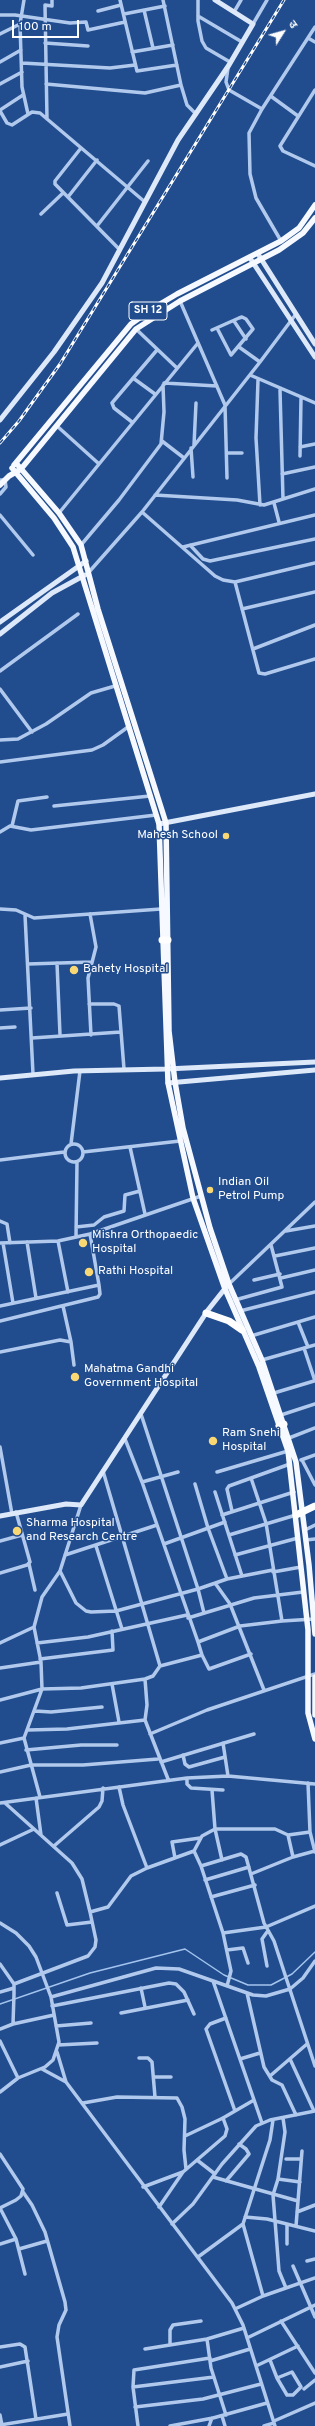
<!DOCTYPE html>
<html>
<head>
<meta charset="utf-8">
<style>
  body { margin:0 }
  #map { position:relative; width:315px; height:2426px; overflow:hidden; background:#214d8f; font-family:Overpass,"Noto Sans Devanagari",sans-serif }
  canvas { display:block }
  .north { position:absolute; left:263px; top:12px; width:40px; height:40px; -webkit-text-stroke:3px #214d8f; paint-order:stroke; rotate:53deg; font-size:11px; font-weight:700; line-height:16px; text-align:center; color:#fff }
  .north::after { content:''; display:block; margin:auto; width:14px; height:18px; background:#fff; clip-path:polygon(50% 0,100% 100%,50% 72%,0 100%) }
  .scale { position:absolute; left:12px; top:20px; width:67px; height:18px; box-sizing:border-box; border:2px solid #fff; border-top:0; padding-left:5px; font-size:12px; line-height:14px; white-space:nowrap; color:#fff; -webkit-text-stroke:3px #214d8f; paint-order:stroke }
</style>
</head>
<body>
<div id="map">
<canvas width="315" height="2426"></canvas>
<div class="north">उ</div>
<div class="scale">100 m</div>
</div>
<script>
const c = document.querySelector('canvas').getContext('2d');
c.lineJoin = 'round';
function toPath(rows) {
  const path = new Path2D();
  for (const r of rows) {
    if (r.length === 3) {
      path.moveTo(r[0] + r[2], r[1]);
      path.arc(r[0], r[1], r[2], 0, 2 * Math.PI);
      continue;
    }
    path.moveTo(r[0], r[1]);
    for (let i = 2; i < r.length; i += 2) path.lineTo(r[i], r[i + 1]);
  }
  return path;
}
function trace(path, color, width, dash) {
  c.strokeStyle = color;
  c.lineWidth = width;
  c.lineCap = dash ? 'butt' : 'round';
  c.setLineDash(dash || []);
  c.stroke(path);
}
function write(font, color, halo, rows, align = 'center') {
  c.font = font + ' Overpass,sans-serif';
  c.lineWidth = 3;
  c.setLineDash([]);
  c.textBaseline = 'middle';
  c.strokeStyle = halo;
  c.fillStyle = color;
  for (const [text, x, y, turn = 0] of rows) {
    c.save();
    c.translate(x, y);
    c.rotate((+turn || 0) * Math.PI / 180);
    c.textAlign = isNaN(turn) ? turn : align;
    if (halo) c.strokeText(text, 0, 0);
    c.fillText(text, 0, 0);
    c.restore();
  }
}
trace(toPath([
  [0,2004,90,1973,185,1949,224,1975,248,1985,271,1985,292,1974,315,1952]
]), '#a4c4ee', 1.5);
trace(toPath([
  [24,0,20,24,22,87,28,114],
  [120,0,137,71,177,65],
  [163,0,181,85,187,105,196,114],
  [198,0,198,21,202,41,206,48,230,62],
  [144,10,153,48],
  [98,11,121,5],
  [234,12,241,0],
  [124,14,165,6],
  [0,15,15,15,70,23,86,22,88,30,125,22],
  [198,16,242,42],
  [253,24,267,0],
  [0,34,20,24],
  [308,38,315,42],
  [45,43,88,46],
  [132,52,173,45],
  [0,62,21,50],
  [22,63,110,68,135,65],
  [228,68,226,82,229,90,262,109,249,133,250,174,256,198,281,241],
  [0,84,22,72],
  [46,84,145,93,181,85],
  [315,90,280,146,283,151,315,166],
  [272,97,298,116],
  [262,109,315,27],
  [0,110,23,95],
  [0,111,7,123,12,125,32,112,40,113,145,202],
  [47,119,45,5,52,6,52,0],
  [81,148,55,181,55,184,120,250],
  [68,197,97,160],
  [41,214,63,193],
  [97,226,148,161],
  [180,301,225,405,227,478],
  [234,321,246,339],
  [136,329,177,368],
  [212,330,239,318,242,317,246,319,253,329,231,355,217,328],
  [239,347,260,362],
  [250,375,315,403],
  [133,378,155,394],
  [258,380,256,438,260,505],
  [164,383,217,386],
  [280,390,283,499],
  [132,422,114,408,112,403,157,350],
  [57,426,98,463],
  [162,441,184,458],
  [194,445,196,403],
  [300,447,315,444],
  [191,448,193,477],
  [227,453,242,453],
  [300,456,301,398],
  [282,474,315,467],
  [0,480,5,480,6,487,0,494],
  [155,495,237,500,264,505,315,489],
  [274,503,279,522],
  [142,512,215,576,223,580,235,582,315,563],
  [59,513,198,343],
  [0,515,33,555],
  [81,545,119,500,161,444,164,412,163,385],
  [190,545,203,559,210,561,315,539],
  [183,547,315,515],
  [89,572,142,512,260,362,296,314],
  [235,582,259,673,265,674,315,659],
  [242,609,315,592],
  [253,649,315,625],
  [0,671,78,614],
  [0,689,32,732],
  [0,740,18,739,46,724,91,693,115,686],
  [0,762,92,750,103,745,128,727],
  [54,806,150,796],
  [12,826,18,801,47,797],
  [0,832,10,826,31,830,156,815],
  [0,909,16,910,34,918,161,909],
  [90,914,96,947,88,978,91,1035],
  [25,915,33,1074],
  [57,963,60,1035],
  [28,964,92,962],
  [89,1004,114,1004,119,1006,124,1069],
  [0,1010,31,1008],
  [0,1028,15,1027],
  [32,1038,121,1032],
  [74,1153,9],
  [71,1144,80,1071],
  [130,1147,145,1214],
  [83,1152,180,1141],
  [0,1160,64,1152],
  [0,1221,7,1224,10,1243],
  [76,1227,94,1225,104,1217,124,1211,125,1195,140,1191],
  [286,1231,315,1226],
  [76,1237,77,1162],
  [58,1241,68,1292],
  [27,1242,36,1298],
  [0,1243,58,1241,90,1234,201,1196],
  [3,1243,13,1303],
  [275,1256,315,1248],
  [281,1278,315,1270],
  [254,1280,280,1274],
  [229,1284,315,1202],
  [235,1300,282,1287,271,1245],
  [0,1306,99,1285,90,1234],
  [63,1306,71,1342],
  [240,1311,315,1292],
  [0,1321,98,1297,100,1294,99,1285],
  [298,1322,308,1347],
  [251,1336,315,1317],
  [304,1348,315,1381],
  [0,1352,60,1340,71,1342,74,1365],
  [262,1360,315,1345],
  [274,1393,314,1381],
  [141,1414,198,1589,204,1613],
  [281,1415,315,1404],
  [289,1438,315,1428],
  [125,1439,142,1482,198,1642],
  [0,1447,12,1514],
  [301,1460,315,1455],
  [302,1460,315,1485],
  [103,1471,160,1666,202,1655,198,1642,240,1626,282,1621,314,1619],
  [217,1472,288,1451],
  [251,1478,266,1523,282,1621],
  [142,1482,178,1472],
  [195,1484,208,1528,227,1579],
  [215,1492,242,1576],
  [232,1511,227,1489,229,1486,290,1464],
  [222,1515,294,1492],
  [305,1530,315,1525],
  [229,1535,296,1515],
  [306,1540,315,1539],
  [0,1541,22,1535],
  [164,1544,225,1522],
  [96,1546,122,1629],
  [65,1555,157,1525],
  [235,1555,298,1538],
  [29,1564,35,1590],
  [60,1571,76,1603,86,1611,91,1612,116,1611,198,1589,227,1579,273,1570],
  [273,1572,301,1567],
  [0,1573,27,1565,30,1562,16,1512],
  [215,1583,230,1604,264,1690],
  [188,1618,254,1598,303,1592],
  [0,1643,34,1627],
  [37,1643,88,1637,187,1615],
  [202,1655,209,1669,251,1654],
  [40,1659,113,1650,112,1631],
  [0,1668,41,1662],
  [112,1684,119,1722],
  [0,1700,42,1689,81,1688,145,1679,153,1676,160,1666],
  [35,1711,51,1712,102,1707],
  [145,1720,147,1705,145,1679],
  [28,1730,67,1729,145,1720,168,1779],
  [150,1734,207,1710,315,1674],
  [0,1743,24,1738],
  [223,1743,228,1776],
  [26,1750,81,1745,117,1745],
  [183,1755,185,1764,189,1767,225,1757],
  [161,1762,254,1734],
  [0,1772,31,1765,83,1765,158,1759],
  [187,1778,187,1784,191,1788,223,1790],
  [308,1783,310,1832,315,1852],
  [119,1787,123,1805,147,1868,194,1851,201,1866,241,1854,246,1857,264,1923,274,1941,315,2066],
  [40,1797,24,1738,42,1689,41,1662,34,1627,42,1597,60,1571,81,1505],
  [36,1798,41,1835],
  [0,1803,187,1778,228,1776,315,1784],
  [5,1803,72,1863,82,1879,90,1912],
  [288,1835,293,1857],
  [0,1845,34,1829],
  [54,1846,99,1807,102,1801,103,1788],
  [194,1851,202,1836,215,1829,212,1790],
  [175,1858,172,1842,200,1838],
  [222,1860,215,1829,275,1829,288,1835,310,1832],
  [201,1866,223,1933,231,1971,227,1986],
  [251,1874,293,1857,315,1851],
  [205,1880,249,1867],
  [57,1893,67,1925,92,1922],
  [211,1897,255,1885],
  [0,1923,16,1933,29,1946,36,1957,51,1997,59,2042,53,2060,45,2067,18,2078,0,2092],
  [223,1933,266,1927,315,1906],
  [227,1950,243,1948,248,1963],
  [0,1964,14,1984,14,1994,13,2024,0,2029],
  [267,1966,262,1939,267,1932],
  [213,1981,262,2123],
  [14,1984,88,1956,95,1947,96,1940,90,1912,108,1907,131,1876,147,1868],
  [141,1988,145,2007],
  [0,1992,14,1988],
  [247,1993,264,2067,272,2080,282,2085,296,2115],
  [51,1997,156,1968,179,1969,253,1995,266,1996,290,1989,303,1978,315,1961],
  [52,2006,169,1983,176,1984,184,1992,194,2014],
  [121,2013,188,2000],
  [226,2018,210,2024,206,2029,235,2111],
  [13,2024,54,2015],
  [56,2026,91,2023],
  [0,2041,18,2078],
  [58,2045,97,2043],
  [57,2052,66,2082,232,2303,243,2325,275,2426],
  [139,2058,148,2058,152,2062,155,2097],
  [240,2059,260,2053],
  [290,2059,314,2111],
  [42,2069,66,2082],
  [270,2076,307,2044],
  [154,2077,171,2077],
  [83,2103,117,2097,177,2098,182,2107,185,2119,184,2150,186,2169],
  [283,2118,285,2132,278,2179,273,2195,279,2271,286,2288],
  [185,2136,223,2118,254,2100],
  [0,2154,23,2189,21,2196,16,2200,0,2208],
  [286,2159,301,2159],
  [197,2160,215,2174],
  [213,2177,298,2201],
  [278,2179,300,2182],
  [226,2181,249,2154,246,2149,239,2144],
  [143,2187,183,2172],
  [23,2192,32,2205,45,2232,65,2302,66,2310,59,2325,57,2337,70,2426],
  [159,2207,183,2172,225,2136,227,2129,223,2118],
  [0,2208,16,2239,25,2274],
  [297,2212,315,2205],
  [245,2217,267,2219,315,2231],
  [172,2224,193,2204,222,2164,256,2126,270,2120,315,2111],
  [287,2224,287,2244],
  [296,2226,302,2151],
  [0,2244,16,2239],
  [19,2249,47,2241],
  [198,2257,243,2224],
  [307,2261,315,2259],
  [293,2266,315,2317],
  [263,2296,243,2224,270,2140,273,2120],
  [235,2309,263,2296,315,2278],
  [281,2321,315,2373],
  [247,2338,315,2305],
  [207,2339,211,2368,226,2415],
  [170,2344,170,2330,173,2325,201,2321],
  [0,2347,20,2344,25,2347,36,2419],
  [145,2349,207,2339,244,2328],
  [270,2360,277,2378,287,2395,293,2395,301,2387,292,2372,277,2378],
  [210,2361,250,2349],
  [256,2366,298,2346],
  [0,2367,28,2361],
  [133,2387,214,2377],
  [304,2389,315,2380],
  [135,2407,203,2399,261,2384],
  [0,2415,2,2425],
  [222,2416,225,2426],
  [274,2421,315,2403],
  [0,2425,68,2414],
  [138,2426,133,2387,134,2370,210,2358],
  [170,2426,213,2418,267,2403],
  [209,2426,212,2418],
  [264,2426,274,2423]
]), '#b1c9ec', 3.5);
trace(toPath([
  [258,254,315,344],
  [250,258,315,357],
  [0,420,54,352,102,283,178,140,229,65,253,24,215,0],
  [0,622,86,561],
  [0,634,52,593,85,575],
  [159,824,315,794],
  [0,1078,74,1071,166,1069,315,1062],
  [168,1083,315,1070],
  [0,1516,66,1504,81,1505,208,1310,227,1286]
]), '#dde8f9', 5);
trace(toPath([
  [16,463,59,513,81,545,98,609,166,823,169,1031,175,1082,183,1128,210,1228,229,1284,262,1360,296,1462,309,1565,315,1634],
  [14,465,131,324,155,307,177,294,281,241,299,228,315,205],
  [12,468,54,518,73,547,159,824,168,1083,193,1198,225,1289,259,1367,288,1451,308,1630,308,1713,315,1739],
  [0,485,9,476,21,469,136,329,180,301,279,250,303,233,315,218],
  [315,1677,315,1715]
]), '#f6f9ff', 5.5);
trace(toPath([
  [162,940,168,940],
  [206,1313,229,1321,242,1330],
  [279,1426,284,1424],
  [296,1515,315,1506]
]), '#fff', 7);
const rail = toPath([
  [0,443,19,421,60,364,284,0]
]);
trace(rail, '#fff', 3);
trace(rail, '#214d8f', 1.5, [4.5]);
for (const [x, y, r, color] of [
  [226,836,4,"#f9d772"],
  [74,970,5,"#f9d772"],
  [210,1190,4,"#f9d772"],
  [83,1243,5,"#f9d772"],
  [89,1272,5,"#f9d772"],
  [75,1377,5,"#f9d772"],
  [213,1441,5,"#f9d772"],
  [17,1531,5,"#f9d772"]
]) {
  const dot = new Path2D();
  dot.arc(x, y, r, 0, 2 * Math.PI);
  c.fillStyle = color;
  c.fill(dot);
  trace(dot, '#214d8f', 1.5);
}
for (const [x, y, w] of [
  [148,311,38]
]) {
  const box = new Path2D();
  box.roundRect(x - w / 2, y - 9, w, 18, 3);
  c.fillStyle = '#214d8f';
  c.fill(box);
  trace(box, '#fff', 1);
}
write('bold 11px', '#fff', null, [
  ["SH 12",148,311]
]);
write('12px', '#fff', '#214d8f', [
  ["Mahesh School",218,836,"right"],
  ["Bahety Hospital",83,970],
  ["Indian Oil",218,1183],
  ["Petrol Pump",218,1197],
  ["Mishra Orthopaedic",92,1236],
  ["Hospital",92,1250],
  ["Rathi Hospital",98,1272],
  ["Mahatma Gandhi",84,1370],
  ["Government Hospital",84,1384],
  ["Ram Snehi",222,1434],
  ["Hospital",222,1448],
  ["Sharma Hospital",26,1524],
  ["and Research Centre",26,1538]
], 'left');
</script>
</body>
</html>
